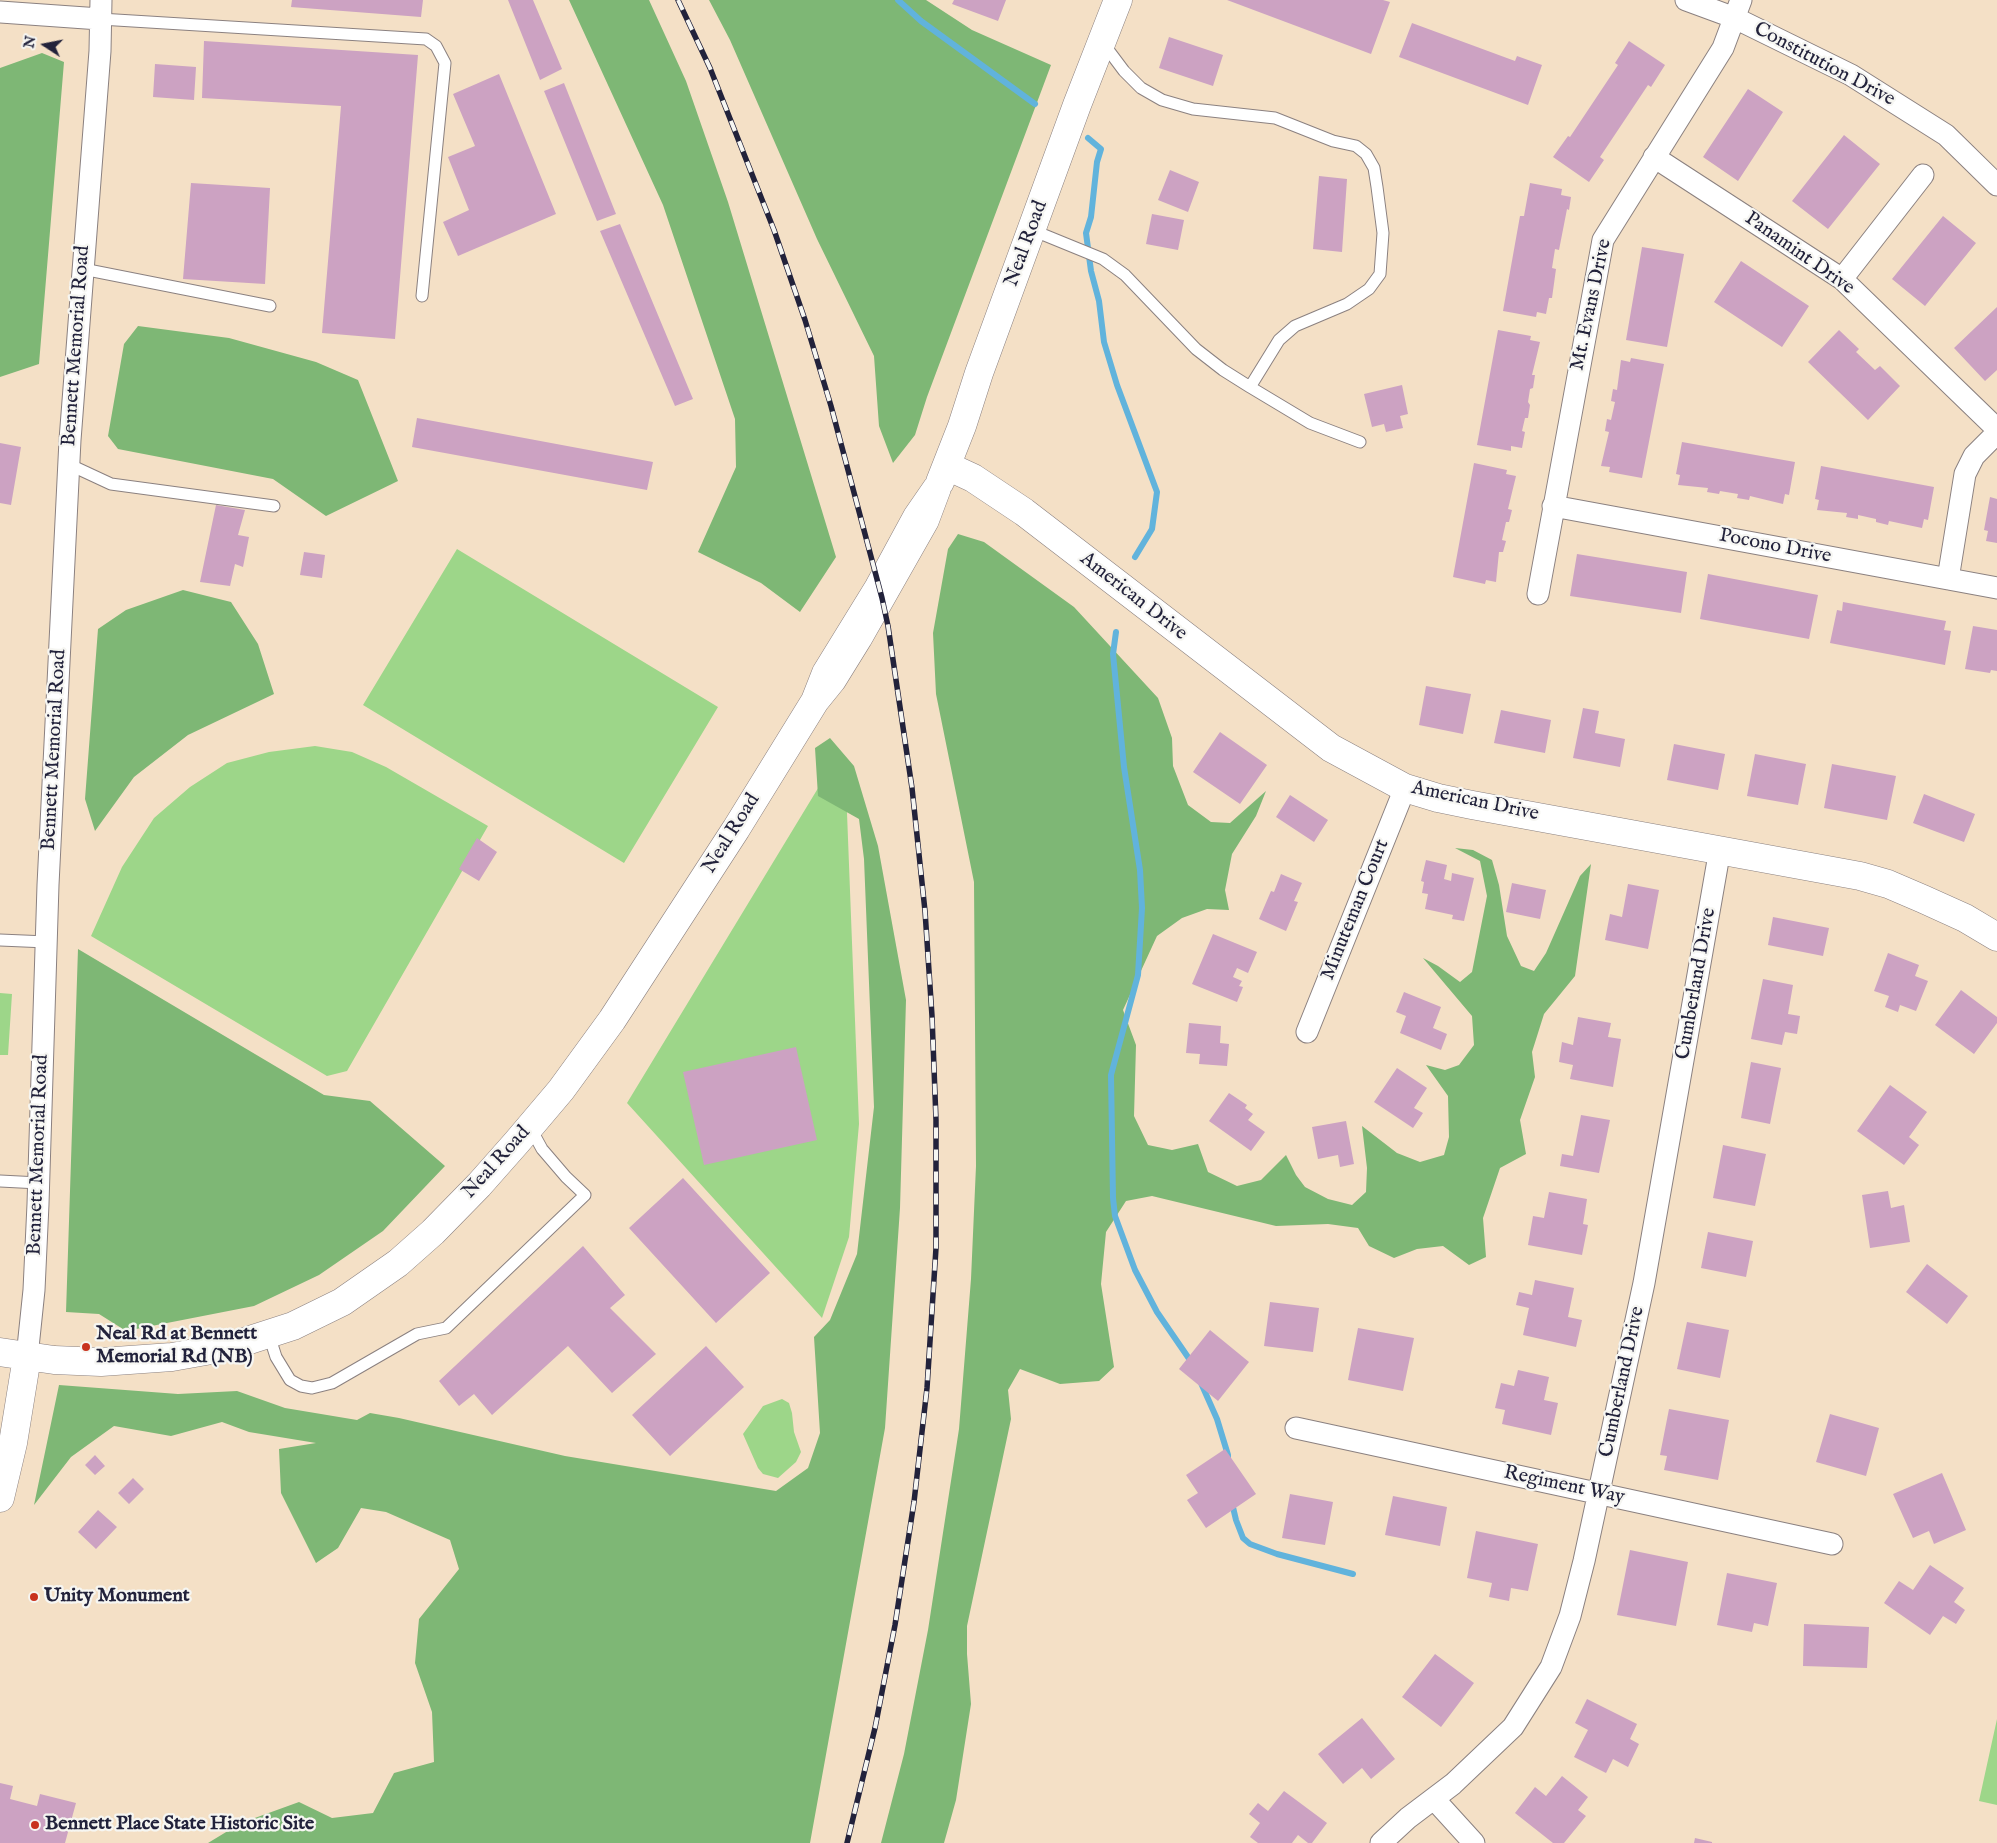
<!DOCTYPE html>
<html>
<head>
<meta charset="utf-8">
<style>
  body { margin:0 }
  #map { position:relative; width:1997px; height:1843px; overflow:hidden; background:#f4e0c6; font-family:"IM FELL English",serif }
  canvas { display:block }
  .north { position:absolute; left:20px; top:20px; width:50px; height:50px; -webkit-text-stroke:4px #f6f6f2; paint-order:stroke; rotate:281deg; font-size:14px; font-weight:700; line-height:20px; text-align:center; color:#22223b }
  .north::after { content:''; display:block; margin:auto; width:18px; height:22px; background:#22223b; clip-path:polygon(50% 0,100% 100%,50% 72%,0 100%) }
</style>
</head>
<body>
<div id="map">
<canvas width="1997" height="1843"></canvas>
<div class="north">N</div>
</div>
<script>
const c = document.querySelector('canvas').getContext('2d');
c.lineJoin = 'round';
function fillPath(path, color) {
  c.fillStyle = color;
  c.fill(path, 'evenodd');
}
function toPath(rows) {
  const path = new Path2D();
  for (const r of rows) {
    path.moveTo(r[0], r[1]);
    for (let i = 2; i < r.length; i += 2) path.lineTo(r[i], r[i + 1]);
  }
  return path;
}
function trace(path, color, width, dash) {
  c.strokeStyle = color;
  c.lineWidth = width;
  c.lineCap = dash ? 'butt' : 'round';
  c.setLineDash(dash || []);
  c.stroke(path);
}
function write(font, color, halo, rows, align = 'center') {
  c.font = font + ' "IM FELL English",serif';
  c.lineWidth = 4.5;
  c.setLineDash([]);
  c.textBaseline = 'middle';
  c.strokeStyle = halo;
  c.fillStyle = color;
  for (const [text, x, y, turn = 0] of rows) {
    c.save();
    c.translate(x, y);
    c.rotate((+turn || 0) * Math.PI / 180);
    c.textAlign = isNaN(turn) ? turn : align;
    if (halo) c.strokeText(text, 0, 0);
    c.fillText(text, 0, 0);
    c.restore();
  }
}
fillPath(toPath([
  [457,549,718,707,624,863,363,705],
  [315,746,352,752,386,767,488,826,347,1071,327,1076,91,936,122,867,154,818,190,787,227,763,269,752],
  [823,780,846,787,859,1124,849,1237,822,1318,627,1103],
  [0,993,12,994,8,1055,0,1055],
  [782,1399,789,1403,792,1413,794,1432,801,1452,796,1462,778,1478,763,1474,758,1468,743,1434,763,1406],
  [1997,1719,1997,1805,1979,1801]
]), '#9dd689');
fillPath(toPath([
  [569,0,649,0,686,81,728,202,836,557,800,612,761,583,698,552,736,467,735,419,663,205],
  [709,0,926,0,972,30,1051,65,927,397,915,435,893,463,879,426,874,356,817,239,730,40],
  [42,53,64,62,39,364,0,377,0,68],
  [138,326,229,338,316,362,358,380,398,481,326,516,273,479,118,449,108,436,124,344],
  [958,534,984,542,1074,607,1158,698,1172,738,1173,766,1188,805,1211,822,1230,823,1266,791,1256,816,1232,854,1225,890,1229,910,1207,909,1182,918,1157,936,1123,1010,1136,1045,1134,1116,1148,1145,1172,1150,1198,1144,1208,1172,1237,1186,1261,1180,1286,1155,1296,1175,1305,1187,1328,1199,1352,1205,1366,1192,1367,1168,1362,1126,1397,1153,1420,1162,1444,1155,1449,1137,1448,1096,1426,1065,1445,1070,1459,1065,1474,1045,1472,1016,1423,958,1438,966,1460,982,1472,972,1487,896,1480,861,1455,848,1473,850,1492,860,1499,885,1507,936,1521,966,1534,971,1546,953,1580,876,1591,864,1575,976,1544,1014,1532,1052,1535,1077,1520,1120,1526,1154,1500,1168,1483,1218,1486,1257,1469,1265,1443,1246,1417,1249,1394,1258,1369,1246,1358,1228,1328,1224,1276,1226,1152,1196,1126,1201,1106,1232,1101,1284,1114,1367,1099,1381,1060,1384,1020,1369,1008,1390,1011,1419,967,1626,967,1654,971,1704,956,1800,944,1843,881,1843,904,1754,928,1630,959,1429,971,1279,976,1166,974,882,936,694,933,633,948,549],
  [183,590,231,602,258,644,274,694,188,735,134,777,95,831,85,799,98,629,126,610],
  [830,738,854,766,878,846,906,1000,900,1208,885,1428,810,1843,208,1843,241,1823,299,1802,332,1818,373,1813,394,1773,434,1762,432,1712,415,1663,419,1619,459,1569,450,1540,386,1512,361,1508,338,1548,316,1563,281,1493,279,1449,316,1443,249,1432,222,1422,171,1436,114,1426,71,1457,34,1505,59,1385,178,1394,237,1391,285,1408,357,1420,370,1413,399,1418,565,1456,776,1491,808,1468,820,1433,814,1337,830,1320,857,1254,874,1107,864,859,859,819,818,796,815,748],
  [78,949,324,1095,370,1101,445,1166,383,1231,319,1275,254,1306,126,1331,99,1314,66,1312]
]), '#7eb775');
trace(toPath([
  [898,0,921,21,1035,104],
  [1088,138,1101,149,1097,162,1091,217,1086,233,1091,271,1099,301,1104,342,1117,385,1157,492,1152,529,1135,557],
  [1116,632,1113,654,1124,767,1140,870,1142,908,1138,975,1111,1075,1113,1198,1115,1216,1135,1270,1157,1312,1192,1363],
  [1201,1383,1217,1419,1228,1455,1228,1461],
  [1232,1503,1236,1520,1243,1538,1250,1544,1277,1554,1353,1574]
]), '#61b3dc', 6);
fillPath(toPath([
  [292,0,423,0,421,17,291,7],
  [508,0,533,0,562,69,540,80],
  [954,0,1006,0,998,21,952,4],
  [1227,0,1383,0,1390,2,1371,54],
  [1412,23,1515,61,1517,56,1542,65,1528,105,1399,57],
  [1169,37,1223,55,1213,86,1159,68],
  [204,41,418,55,395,339,322,333,341,106,202,98],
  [1629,41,1665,65,1651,87,1648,85,1600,157,1604,160,1589,182,1553,157,1568,136,1570,137,1618,65,1615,63],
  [155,64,196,67,194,100,153,97],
  [499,74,556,214,458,256,443,222,469,210,448,157,475,146,453,94],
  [564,83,616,214,597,221,544,91],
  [1748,89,1783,112,1738,181,1703,157],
  [1844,135,1880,164,1828,229,1792,201],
  [1170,170,1199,182,1188,212,1158,200],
  [1319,176,1347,179,1342,252,1313,249],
  [191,183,270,188,265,284,183,279],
  [1530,183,1562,189,1561,195,1571,197,1569,210,1567,209,1559,250,1555,249,1552,268,1556,269,1552,298,1549,298,1546,314,1537,312,1536,317,1503,311,1520,216,1524,216],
  [1152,214,1184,220,1178,250,1146,244],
  [1943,216,1976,243,1925,306,1892,279],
  [620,224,693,399,675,406,600,231],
  [1642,247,1684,254,1667,347,1626,340],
  [1741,261,1809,306,1782,347,1714,302],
  [1997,307,1997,370,1985,381,1954,348],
  [1498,330,1531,336,1530,340,1540,342,1532,375,1535,375,1533,388,1530,389,1528,402,1530,405,1528,418,1525,418,1522,431,1525,432,1522,448,1511,446,1511,451,1477,445],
  [1839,330,1859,349,1856,352,1875,370,1880,366,1900,386,1868,420,1808,362],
  [1631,358,1664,364,1642,478,1609,472,1610,467,1601,466,1609,432,1605,431,1607,419,1611,420,1615,402,1611,401,1613,389,1617,390,1621,360,1630,362],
  [1402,385,1408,414,1400,416,1403,428,1386,432,1384,424,1372,427,1364,394],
  [417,418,653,462,647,490,412,447],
  [1682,442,1795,462,1789,495,1785,494,1783,504,1750,496,1749,500,1737,498,1738,494,1720,491,1719,494,1707,492,1708,488,1678,485,1680,475,1676,474],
  [0,443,21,447,11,505,0,503],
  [1474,463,1507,470,1506,474,1516,476,1508,509,1512,510,1509,522,1506,522,1502,540,1506,541,1503,552,1499,552,1496,582,1486,580,1485,584,1453,577],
  [1821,466,1934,487,1928,520,1924,519,1922,528,1889,521,1888,525,1876,522,1876,519,1858,515,1858,519,1846,517,1847,513,1817,510,1819,500,1815,499],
  [1990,497,1997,499,1997,543,1986,541,1988,531,1984,530],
  [216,505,245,510,238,535,249,537,243,567,235,564,230,586,200,582],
  [304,552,325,555,322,578,300,575],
  [1577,554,1687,572,1681,613,1570,596],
  [1708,574,1818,595,1809,639,1700,619],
  [1843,602,1946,621,1944,630,1951,631,1945,665,1830,643,1837,610,1842,611],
  [1973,626,1997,630,1997,671,1991,670,1990,673,1965,669],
  [1426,686,1471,694,1463,734,1419,725],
  [1583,708,1599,711,1595,733,1625,739,1620,767,1573,758],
  [1501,710,1551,720,1545,753,1494,743],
  [1220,732,1267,765,1240,804,1193,772],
  [1674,744,1725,754,1718,790,1667,780],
  [1755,754,1806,764,1798,805,1747,796],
  [1832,764,1896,776,1887,820,1824,808],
  [1924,794,1975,814,1964,842,1913,823],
  [1290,795,1328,820,1314,842,1276,817],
  [477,838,497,852,479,881,459,869],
  [1426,860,1447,865,1444,879,1451,881,1452,873,1474,878,1464,921,1452,919,1453,915,1425,909,1428,894,1422,893,1424,882,1421,881],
  [1281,874,1302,883,1294,901,1298,902,1286,931,1259,919,1271,891,1274,892],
  [1512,883,1546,890,1540,919,1506,912],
  [1628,884,1659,890,1648,949,1605,940,1610,914,1622,917],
  [1773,917,1829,928,1823,956,1768,945],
  [1213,934,1257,952,1248,973,1237,968,1233,977,1242,981,1239,986,1243,987,1237,1002,1192,984],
  [1888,953,1919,965,1915,976,1928,981,1916,1011,1900,1005,1898,1012,1885,1007,1889,996,1874,991],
  [1763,979,1793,985,1788,1014,1800,1016,1797,1034,1785,1032,1782,1045,1751,1039],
  [1961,990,1997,1017,1997,1023,1974,1054,1935,1025],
  [1404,992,1441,1007,1433,1028,1447,1034,1441,1050,1400,1033,1406,1016,1396,1012],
  [1578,1017,1611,1023,1608,1037,1621,1039,1613,1087,1570,1079,1573,1065,1559,1062,1562,1042,1573,1045],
  [1189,1023,1221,1026,1220,1043,1229,1044,1227,1066,1199,1064,1200,1054,1186,1053],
  [796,1047,817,1140,704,1165,683,1072],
  [1751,1062,1781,1068,1770,1124,1741,1118],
  [1397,1068,1427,1088,1414,1108,1423,1113,1413,1128,1374,1102],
  [1890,1085,1927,1112,1909,1137,1919,1145,1904,1165,1857,1131],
  [1229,1093,1247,1105,1245,1108,1253,1114,1248,1120,1265,1132,1251,1151,1209,1121],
  [1581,1115,1610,1120,1599,1173,1560,1166,1562,1154,1573,1156],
  [1346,1121,1354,1164,1340,1167,1338,1155,1318,1159,1312,1127],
  [1723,1145,1766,1154,1755,1206,1713,1198],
  [683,1178,770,1273,716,1323,629,1228],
  [1888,1191,1891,1208,1904,1205,1910,1242,1870,1248,1862,1195],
  [1549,1192,1587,1199,1583,1224,1588,1225,1582,1255,1528,1245,1533,1216,1544,1218],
  [1708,1232,1753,1241,1746,1277,1701,1268],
  [583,1246,625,1295,610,1308,656,1354,612,1393,568,1346,492,1415,474,1394,459,1406,439,1381],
  [1927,1264,1968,1296,1947,1324,1906,1292],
  [1535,1280,1574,1288,1568,1317,1582,1320,1576,1347,1523,1335,1529,1308,1516,1305,1519,1292,1532,1295],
  [1270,1302,1319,1308,1313,1352,1264,1346],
  [1687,1322,1729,1330,1720,1378,1677,1369],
  [1358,1328,1414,1338,1403,1391,1348,1380],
  [1210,1330,1249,1362,1218,1401,1179,1369],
  [706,1346,744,1387,670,1456,632,1415],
  [1518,1370,1549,1377,1544,1400,1558,1403,1551,1435,1502,1424,1505,1410,1495,1408,1501,1383,1514,1386],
  [1669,1409,1729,1420,1718,1480,1664,1470,1667,1456,1660,1455],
  [1830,1414,1879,1428,1866,1476,1816,1462],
  [1225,1449,1256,1494,1206,1528,1187,1500,1198,1493,1186,1475],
  [95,1455,105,1466,95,1475,85,1465],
  [1942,1473,1966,1530,1934,1544,1929,1531,1913,1538,1893,1494],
  [133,1478,144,1489,129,1504,118,1493],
  [1290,1494,1333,1502,1325,1545,1282,1538],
  [1393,1496,1447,1507,1440,1546,1385,1535],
  [98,1510,117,1527,96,1549,78,1532],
  [1476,1531,1538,1544,1528,1591,1511,1588,1509,1601,1489,1597,1492,1583,1467,1578],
  [1630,1550,1688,1562,1676,1626,1617,1615],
  [1930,1565,1964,1588,1954,1602,1965,1610,1956,1624,1943,1616,1930,1635,1884,1603,1899,1581,1913,1590],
  [1727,1573,1777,1583,1768,1626,1754,1623,1752,1632,1717,1625],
  [1804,1624,1869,1627,1867,1668,1803,1666],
  [1435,1654,1474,1683,1441,1727,1402,1697],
  [1587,1699,1637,1724,1630,1739,1639,1744,1628,1767,1613,1759,1606,1773,1574,1757,1588,1730,1575,1723],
  [1362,1718,1395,1759,1371,1779,1362,1768,1343,1784,1318,1754],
  [1562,1776,1588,1797,1578,1810,1586,1816,1564,1843,1553,1843,1515,1813,1535,1787,1546,1796],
  [0,1783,13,1786,10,1799,37,1806,40,1794,76,1803,65,1843,0,1843],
  [1284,1791,1327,1823,1312,1843,1308,1843,1298,1835,1292,1843,1258,1843,1250,1837,1260,1823,1249,1814,1258,1803,1268,1811],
  [1695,1838,1712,1842,1712,1843,1694,1843]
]), '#cca2c2');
const lane = toPath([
  [100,19,426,39,436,46,445,63,422,296],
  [1032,230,1103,259,1125,275,1196,349,1223,370,1250,387,1279,340,1295,326,1347,304,1369,289,1380,274,1383,233,1377,187,1374,168,1366,154,1356,146,1333,141,1275,118,1193,109,1162,100,1141,88,1124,71,1103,43],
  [83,269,270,306],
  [1250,387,1310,423,1360,442],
  [68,464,111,484,274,506],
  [0,940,47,942],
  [0,1181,39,1183],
  [269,1335,276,1357,290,1380,301,1386,312,1388,332,1383,417,1334,446,1328,585,1195,566,1177,542,1149,530,1127]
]);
const street = toPath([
  [1686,0,1735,18,1851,75,1946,135,1997,185],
  [0,12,100,19],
  [1654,157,1842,279,1997,429],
  [1842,279,1923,175],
  [1553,506,1997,588],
  [1948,579,1965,474,1974,456,1997,433],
  [1538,594,1603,240,1723,48,1741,0],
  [1307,1032,1405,788],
  [27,1357,34,1290,38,1204,48,885,70,440,100,51,101,0],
  [1296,1428,1832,1544],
  [1434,1799,1474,1843],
  [1381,1843,1408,1818,1453,1784,1513,1727,1551,1667,1570,1616,1584,1561,1644,1283,1720,849]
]);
const secondary = toPath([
  [947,466,973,478,1024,512,1331,748,1405,788,1438,798,1472,805,1860,876,1888,884,1923,899,1965,918,1997,937],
  [940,482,962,426,979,373,1077,105,1118,0],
  [0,1352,54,1360,101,1362,172,1357,228,1347,293,1326,342,1302,398,1263,433,1232,479,1185,517,1142,561,1090,612,1020,736,829,815,701,832,680,858,638,925,520,937,488,917,517,879,587,826,673,815,701],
  [0,1498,13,1443,27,1357]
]);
trace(lane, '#8b8180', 13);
trace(street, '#8b8180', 23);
trace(secondary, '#8b8180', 29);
trace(lane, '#fff', 11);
trace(street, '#fff', 21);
trace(secondary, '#fff', 28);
const rail = toPath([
  [678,0,710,68,774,230,805,320,831,406,882,598,888,626,912,788,925,911,932,1016,936,1120,936,1248,927,1388,914,1502,895,1625,875,1728,847,1843]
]);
trace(rail, '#22223b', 5.5);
trace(rail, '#f6f6f2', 4, [11]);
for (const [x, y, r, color] of [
  [86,1347,5,"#c8321e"],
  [34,1597,5,"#c8321e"],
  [35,1825,5,"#c8321e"]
]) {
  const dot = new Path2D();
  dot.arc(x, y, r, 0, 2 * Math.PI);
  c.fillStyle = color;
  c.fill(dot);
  trace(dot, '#f6f6f2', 2);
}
write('20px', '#22223b', '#f6f6f2', [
  ["Constitution Drive",1824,65,28],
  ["Neal Road",1027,244,-70],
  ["Panamint Drive",1799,254,35],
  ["Mt. Evans Drive",1592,305,-78],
  ["Bennett Memorial Road",77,346,-86],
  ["Pocono Drive",1775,547,11],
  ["American Drive",1133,597,38],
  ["Bennett Memorial Road",55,750,-87],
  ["American Drive",1475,802,12],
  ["Neal Road",732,834,-58],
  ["Minuteman Court",1356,910,-68],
  ["Cumberland Drive",1697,984,-80],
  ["Bennett Memorial Road",39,1155,-88],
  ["Neal Road",497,1163,-48],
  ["Cumberland Drive",1623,1382,-78],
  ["Regiment Way",1564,1486,12]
]);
write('bold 20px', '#22223b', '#f6f6f2', [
  ["Neal Rd at Bennett",96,1335],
  ["Memorial Rd (NB)",96,1358],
  ["Unity Monument",44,1597],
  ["Bennett Place State Historic Site",45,1825]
], 'left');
</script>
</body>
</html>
